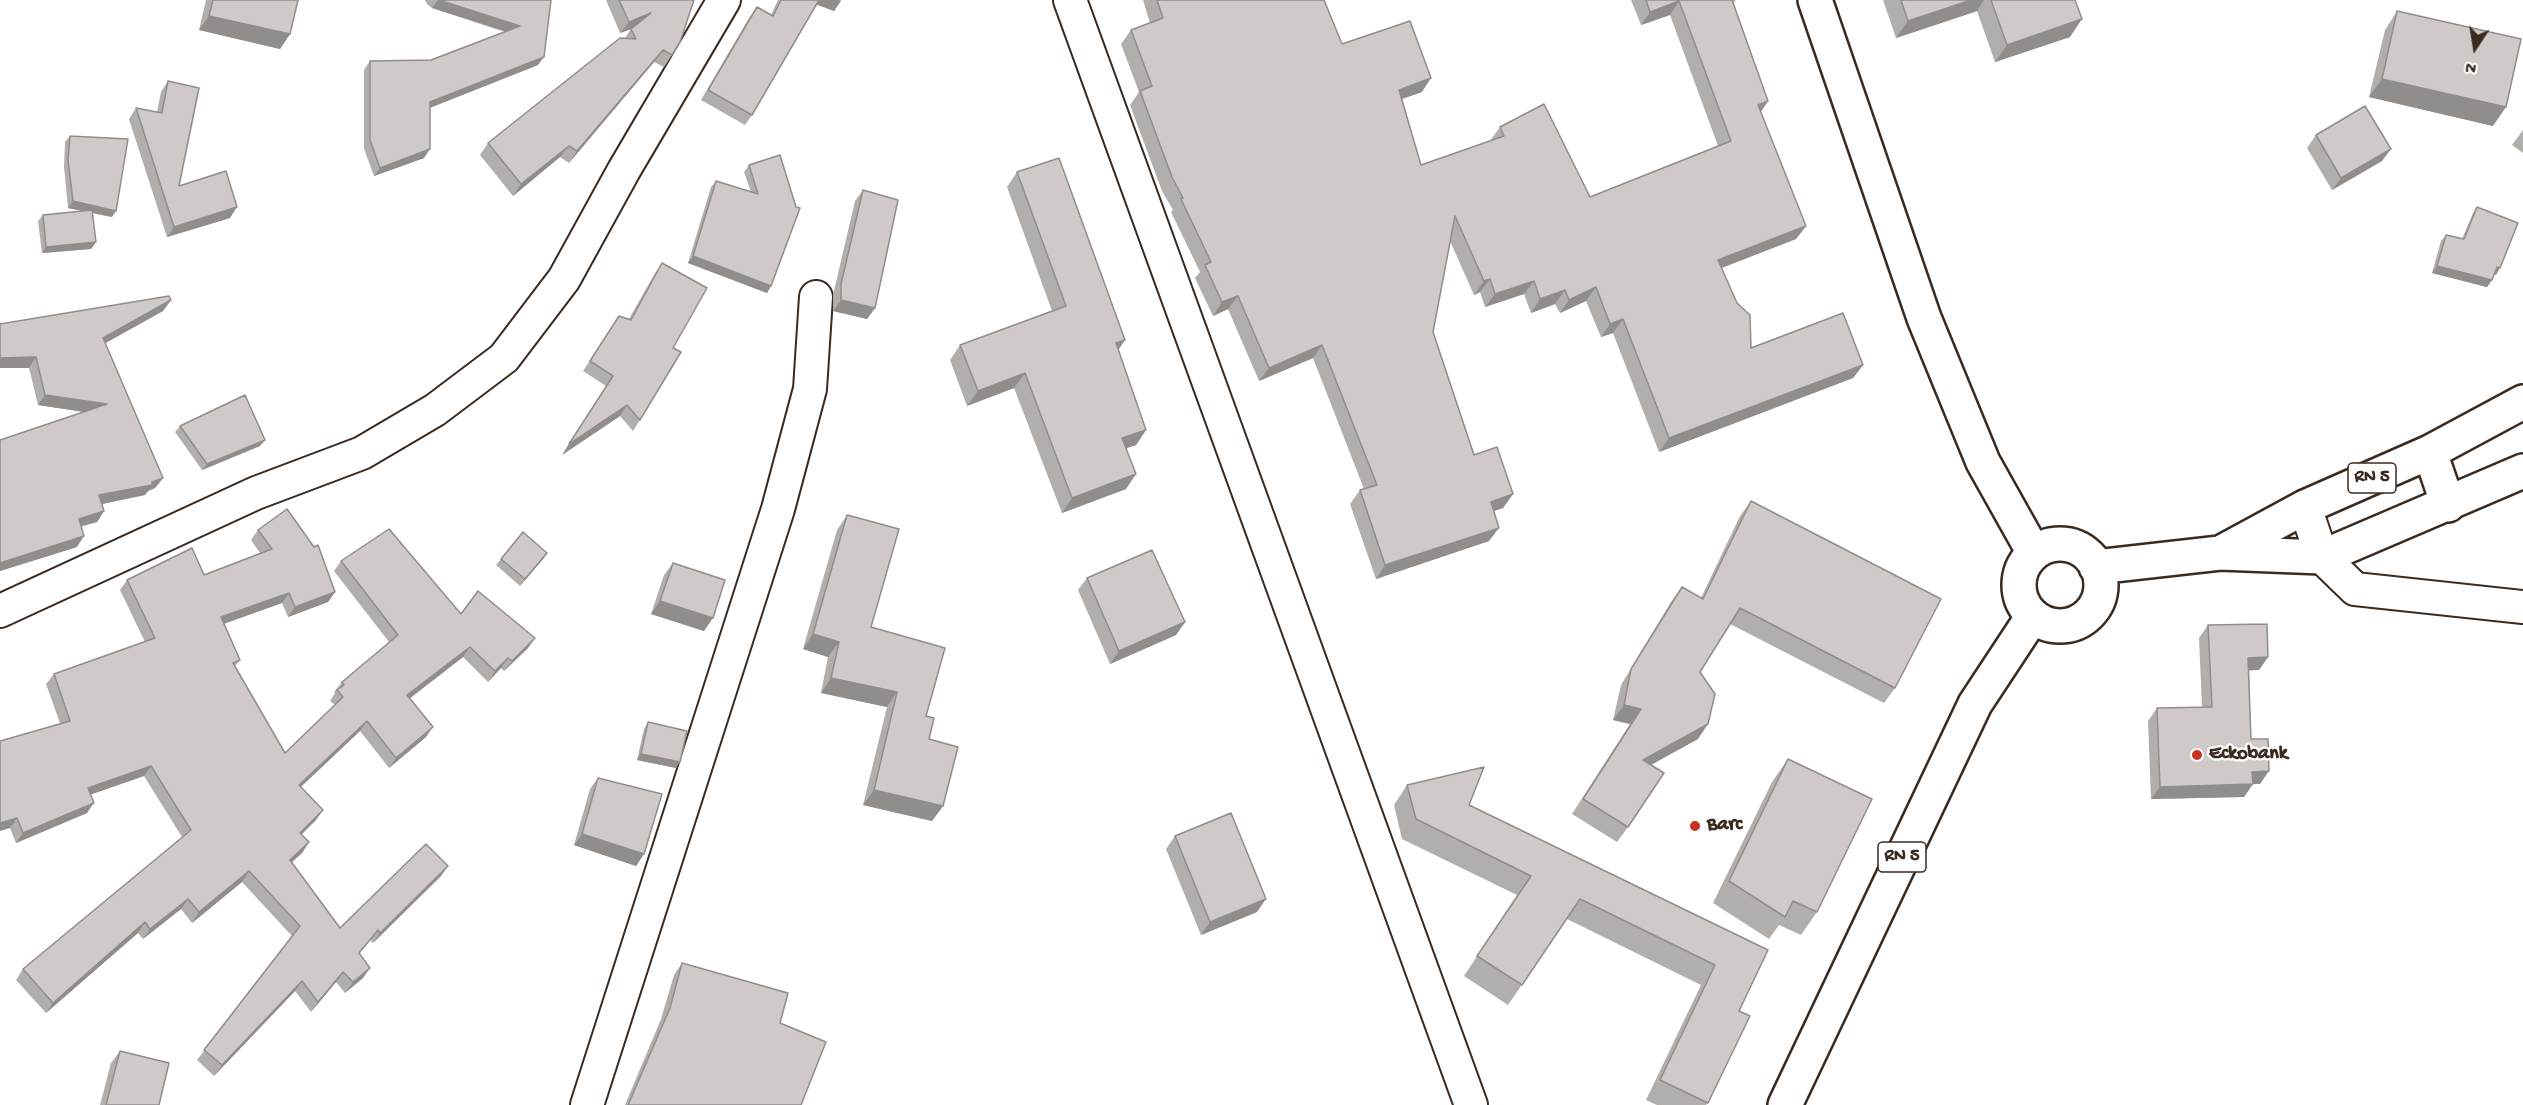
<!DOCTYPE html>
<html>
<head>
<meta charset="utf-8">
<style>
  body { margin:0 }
  #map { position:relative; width:2523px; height:1105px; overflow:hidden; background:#fff; font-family:"Gochi Hand",sans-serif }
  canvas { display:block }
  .north { position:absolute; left:2445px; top:18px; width:60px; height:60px; -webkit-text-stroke:4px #fff; paint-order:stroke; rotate:192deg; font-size:16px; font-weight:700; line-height:24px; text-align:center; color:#3b2a1e }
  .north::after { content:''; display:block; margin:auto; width:21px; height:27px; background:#3b2a1e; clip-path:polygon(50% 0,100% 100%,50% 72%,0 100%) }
</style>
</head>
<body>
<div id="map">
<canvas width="2523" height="1105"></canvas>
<div class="north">N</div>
</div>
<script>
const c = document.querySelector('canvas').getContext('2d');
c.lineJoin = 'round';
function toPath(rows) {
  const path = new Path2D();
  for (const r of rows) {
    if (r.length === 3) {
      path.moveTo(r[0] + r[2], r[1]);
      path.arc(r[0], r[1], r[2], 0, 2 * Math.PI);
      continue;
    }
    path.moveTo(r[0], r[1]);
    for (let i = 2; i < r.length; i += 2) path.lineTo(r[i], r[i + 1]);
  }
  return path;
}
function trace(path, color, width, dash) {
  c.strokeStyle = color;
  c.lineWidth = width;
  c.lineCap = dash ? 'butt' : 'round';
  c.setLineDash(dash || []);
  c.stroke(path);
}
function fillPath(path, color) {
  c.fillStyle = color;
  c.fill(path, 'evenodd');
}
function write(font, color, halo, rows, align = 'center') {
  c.font = font + ' "Gochi Hand",sans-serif';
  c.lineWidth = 4.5;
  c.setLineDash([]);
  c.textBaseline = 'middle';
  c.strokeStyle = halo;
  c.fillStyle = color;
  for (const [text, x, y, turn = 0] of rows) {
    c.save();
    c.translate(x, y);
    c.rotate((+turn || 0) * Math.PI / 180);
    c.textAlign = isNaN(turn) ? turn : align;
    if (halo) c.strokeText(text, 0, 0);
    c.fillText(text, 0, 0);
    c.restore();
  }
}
const minor = toPath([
  [1070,0,1471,1105],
  [2305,507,2322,557,2355,589,2523,607],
  [0,611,256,493,362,453,435,410,504,358,564,279,624,170,724,0],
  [587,1105,778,509,810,389,816,297]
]);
const tertiary = toPath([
  [1815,0,1924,318,1983,462,2034,553]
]);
const primary = toPath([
  [2430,452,2448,505],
  [2060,585,41],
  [2222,552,2305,507,2430,452,2523,402],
  [2096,567,2220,553,2322,557,2523,471],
  [1785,1105,1975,704,2033,616]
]);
trace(minor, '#3b2a1e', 36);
trace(tertiary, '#3b2a1e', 38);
trace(primary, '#3b2a1e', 38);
trace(minor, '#fff', 32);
trace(tertiary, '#fff', 33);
trace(primary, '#fff', 33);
fillPath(toPath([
  [206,0,298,0,290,34,280,49,199,30],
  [425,0,551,0,538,65,430,108,424,158,374,176,364,149,364,70,370,61,431,60,505,32,432,8,427,4],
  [606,0,694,0,672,55,664,67,654,62,569,163,560,157,513,196,480,155,488,143,625,38,631,29,620,33],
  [778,0,841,0,834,11,816,4,752,115,745,125,701,100,749,18,757,7,771,15],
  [1143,0,1324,0,1342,44,1422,92,1402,99,1421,165,1490,141,1500,127,1590,197,1718,146,1670,15,1641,25,1631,0,1736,0,1733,3,1768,101,1760,112,1806,226,1796,239,1722,268,1751,348,1863,365,1853,378,1659,452,1613,333,1601,337,1586,301,1560,313,1555,304,1531,313,1524,294,1485,307,1480,292,1474,295,1450,241,1433,332,1474,455,1513,494,1503,508,1494,511,1489,541,1376,579,1350,504,1360,490,1364,489,1313,358,1259,381,1228,309,1213,316,1195,278,1200,272,1171,212,1173,210,1162,191,1130,105,1139,92,1121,44,1131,30,1150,23],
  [1883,0,2075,0,2070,37,1995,62,1977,11,1896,38],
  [2397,11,2493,126,2369,97,2385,30],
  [168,81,179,186,230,218,167,237,129,119,136,108,157,112,161,92],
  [2523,130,2523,153,2512,145],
  [2316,135,2382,161,2332,190,2307,148],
  [70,136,112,217,93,213,96,242,91,249,42,253,38,221,43,215,84,211,68,208,64,167,65,142],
  [780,155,771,286,767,293,688,263,711,187,716,181,751,192,744,172,749,165],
  [1017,172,1118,350,1146,430,1136,445,1126,448,1126,489,1062,513,1014,388,967,406,950,360,960,345,1052,311,1007,187],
  [863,190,875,308,867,319,833,311,833,295,855,201],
  [2477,207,2496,275,2494,274,2492,280,2487,287,2432,273,2441,241,2446,235,2462,239,2473,213],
  [662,263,673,348,640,420,633,431,620,416,562,455,606,386,583,371,619,316,629,319,655,273],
  [171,300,163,311,105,343,163,478,155,488,148,491,145,495,102,504,104,511,97,522,81,526,77,547,0,571,0,440,83,412,38,405,29,368,0,368,0,324],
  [180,426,260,446,202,470,175,432],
  [1751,501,1895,688,1884,703,1730,624,1700,672,1698,739,1651,765,1628,827,1617,842,1572,814,1630,724,1613,720,1621,685,1671,602,1682,587,1701,598,1740,516],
  [847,515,871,627,926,716,929,739,943,806,932,821,863,805,887,707,821,693,828,657,803,649,837,530],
  [258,530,335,592,328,602,288,617,282,603,224,624,240,660,235,666,285,753,335,705,330,701,335,693,334,692,342,682,389,642,334,571,341,561,461,614,528,648,504,671,501,668,488,682,463,657,410,698,426,737,389,768,360,731,301,787,316,820,301,834,309,842,302,853,292,862,340,928,441,876,373,943,370,940,359,954,363,978,345,993,336,982,311,1012,295,991,214,1076,197,1060,292,936,242,882,192,923,181,909,143,939,138,933,46,1013,16,980,23,969,182,837,144,776,91,794,87,813,16,843,10,828,60,723,46,684,54,674,145,642,120,590,127,580,204,575,260,553,251,540],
  [501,559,543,559,520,586,496,565],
  [673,563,704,631,651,614,664,575],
  [1087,578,1185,622,1176,635,1110,664,1078,590],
  [2208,625,2268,657,2259,670,2249,670,2251,739,2260,784,2253,784,2244,797,2151,799,2148,721,2157,708,2202,707,2199,638],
  [648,722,676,768,637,760,644,729],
  [1788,759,1817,912,1801,935,1779,925,1769,939,1713,903,1772,782],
  [598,778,644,854,636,866,574,845,590,789],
  [1407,785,1469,805,1768,950,1739,1011,1708,1103,1706,1105,1657,1105,1646,1100,1701,985,1567,919,1508,1005,1464,976,1517,895,1402,839,1394,805],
  [1175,836,1257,912,1201,935,1166,849],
  [682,963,780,1023,801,1105,625,1105,661,1019,674,975],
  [120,1051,159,1105,100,1105,111,1063]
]), '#b2aeab');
fillPath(toPath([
  [438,0,520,26,514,34,432,8],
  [818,0,838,0,841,1,834,11,815,4],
  [1971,0,1984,0,1977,11,1896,38,1908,21],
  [1679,1,1670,15,1641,25,1650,12],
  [651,13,643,25,620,33,629,22],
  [209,16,290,34,280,49,199,30],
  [2082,19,2070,37,1995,62,2007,45],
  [663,50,654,62,569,163,577,151],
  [544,57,538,65,424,110,430,102],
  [1431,78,1422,92,1390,103,1399,90],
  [2382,79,2506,107,2493,126,2369,97],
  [1768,101,1759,115,1758,105],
  [569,146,560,157,513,196,521,184],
  [430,149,424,158,374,176,380,168],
  [2391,149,2382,161,2332,190,2341,178],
  [73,201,116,211,112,217,68,208],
  [237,207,230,218,167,237,174,227],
  [1806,226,1796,239,1708,273,1718,260],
  [96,242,91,249,42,253,46,247],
  [693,256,771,286,767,293,688,263],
  [2437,266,2492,280,2487,287,2432,273],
  [2497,267,2500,268,2496,275,2492,274],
  [1490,279,1480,292,1474,295,1484,281],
  [1534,281,1524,294,1485,307,1495,294],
  [1596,287,1586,301,1560,313,1569,300],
  [1565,290,1555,304,1531,313,1540,299],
  [1238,296,1228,309,1213,316,1222,302],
  [171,300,163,311,95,349,103,338],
  [841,300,875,308,867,319,833,311],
  [1623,319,1613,333,1601,337,1610,324],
  [1125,340,1115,355,1116,343],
  [1322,345,1313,358,1259,381,1269,368],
  [36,357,29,368,0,368,0,358],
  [1863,365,1853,378,1659,452,1669,438],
  [1025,373,1014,388,967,406,978,391],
  [45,395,107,404,100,414,38,405],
  [627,405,620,416,562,455,569,444],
  [1146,430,1136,445,1112,453,1122,438],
  [265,440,260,446,202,470,207,464],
  [1136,474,1126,489,1062,513,1072,498],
  [163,478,155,488,148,491,145,495,92,506,99,495,152,482],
  [1513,494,1503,508,1481,515,1491,502],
  [104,511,97,522,72,529,79,519],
  [1499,528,1489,541,1376,579,1385,565],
  [84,536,77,547,0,571,0,563],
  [547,553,543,559,520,586,525,579],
  [335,592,328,602,288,617,295,607],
  [289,593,282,603,214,627,221,617],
  [660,601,713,618,704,631,651,614],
  [1185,622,1176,635,1110,664,1119,651],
  [813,634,839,642,828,657,803,649],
  [535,638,528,648,504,671,512,661],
  [470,647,463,657,400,706,407,695],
  [2268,657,2259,670,2239,671,2248,658],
  [508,658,501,668,488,682,495,671],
  [831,678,897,692,887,707,821,693],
  [1624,705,1641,709,1630,724,1613,720],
  [367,721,360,731,292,795,299,785],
  [1708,724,1698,739,1632,775,1643,760],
  [433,727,426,737,389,768,396,758],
  [641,754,680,762,676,768,637,760],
  [151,766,144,776,81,798,88,788],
  [2269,771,2260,784,2243,784,2252,772],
  [2253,784,2244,797,2151,799,2160,787],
  [874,790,943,806,932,821,863,805],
  [94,803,87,813,16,843,23,833],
  [323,810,316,820,293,843,300,833],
  [17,818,10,828,0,831,0,823],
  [582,834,644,854,636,866,574,845],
  [309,842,302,853,283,870,290,860],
  [448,866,441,876,373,943,380,933],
  [249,871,242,882,192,923,199,912],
  [188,899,181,909,143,939,150,929],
  [1266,899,1257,912,1201,935,1210,922],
  [145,922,138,933,46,1013,53,1003],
  [370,968,363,978,345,993,353,982],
  [343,972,336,982,311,1012,318,1002],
  [302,981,295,991,214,1076,222,1065]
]), '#918d8b');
const building = toPath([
  [213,0,298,0,290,34,209,16,213,0],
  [439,0,551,0,544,57,430,102,430,149,380,168,370,140,370,61,431,60,520,26,439,0],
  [619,0,694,0,680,42,672,55,663,50,577,151,569,146,521,184,488,143,620,38,636,39,631,29,651,13,629,22,619,0],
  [781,0,819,0,752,115,708,90,757,7,773,16,781,0],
  [1157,0,1324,0,1342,44,1410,21,1431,78,1399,90,1421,165,1504,136,1500,127,1544,104,1590,197,1731,141,1679,1,1650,12,1646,0,1732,0,1768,101,1758,105,1806,226,1718,260,1737,303,1750,315,1751,348,1843,313,1863,365,1669,438,1623,319,1610,324,1596,287,1569,300,1565,290,1540,299,1534,281,1495,294,1490,279,1484,281,1455,216,1433,332,1474,455,1497,447,1513,494,1491,502,1499,528,1385,565,1360,490,1377,485,1322,345,1269,368,1238,296,1222,302,1205,265,1211,262,1181,199,1183,198,1172,177,1140,91,1152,86,1131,30,1163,18,1157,0],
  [1901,0,1971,0,1908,21,1901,0],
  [1991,0,2075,0,2082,19,2007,45,1991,0],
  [2397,11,2521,39,2506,107,2382,79,2397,11],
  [168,81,199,88,179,186,226,171,237,207,174,227,136,108,162,113,168,81],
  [2365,106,2391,149,2341,178,2316,135,2365,106],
  [70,136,128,139,116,211,73,201,68,160,70,136],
  [780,155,796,207,800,208,771,286,693,256,716,181,758,194,749,165,780,155],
  [1059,158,1125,340,1116,343,1146,430,1122,438,1136,474,1072,498,1025,373,978,391,960,345,1066,306,1017,172,1059,158],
  [863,190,898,200,875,308,841,300,841,284,863,190],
  [2477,207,2518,223,2500,268,2497,267,2492,280,2437,266,2446,235,2464,239,2477,207],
  [92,210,96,242,46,247,43,215,92,210],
  [662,263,707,288,673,348,681,352,640,420,627,405,569,444,613,376,590,361,619,316,631,320,662,263],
  [169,296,171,300,103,338,163,478,152,482,152,485,99,495,104,511,79,519,84,536,0,563,0,440,107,404,45,395,36,357,0,358,0,324,169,296],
  [245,395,265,440,207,464,180,426,245,395],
  [1751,501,1941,599,1895,688,1740,608,1700,672,1715,694,1708,724,1643,760,1664,773,1628,827,1583,799,1641,709,1624,705,1631,669,1682,587,1703,599,1751,501],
  [287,509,314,547,318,545,335,592,295,607,289,593,221,617,240,660,233,663,285,753,343,697,337,690,344,685,342,682,398,635,341,561,389,529,461,614,478,591,535,638,512,661,508,658,495,671,470,647,407,695,433,727,396,758,367,721,299,785,323,810,300,833,309,842,290,860,340,928,426,844,448,866,380,933,378,930,359,953,370,968,353,982,343,972,318,1002,302,981,222,1065,204,1050,300,926,249,871,199,912,188,899,150,929,145,922,53,1003,23,969,191,830,151,766,88,788,94,803,23,833,17,818,0,823,0,741,70,721,54,674,155,638,127,580,192,548,204,575,272,549,258,530,287,509],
  [847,515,899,529,871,627,945,648,926,716,934,718,929,739,958,747,943,806,874,790,897,692,831,678,839,642,813,634,847,515],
  [523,532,547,553,525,579,501,559,523,532],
  [1152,550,1185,622,1119,651,1087,578,1152,550],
  [673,563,725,580,713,618,660,601,673,563],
  [2267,624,2268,657,2248,658,2251,739,2268,739,2269,771,2252,772,2253,784,2160,787,2157,708,2212,707,2208,625,2267,624],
  [648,722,687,731,680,762,641,754,648,722],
  [1788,759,1872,799,1817,912,1793,901,1785,917,1729,881,1788,759],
  [1484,767,1469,805,1768,950,1739,1011,1750,1016,1708,1103,1660,1080,1715,965,1580,899,1522,985,1477,956,1531,876,1416,819,1407,785,1484,767],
  [598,778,662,794,644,854,582,834,598,778],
  [1231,813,1266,899,1210,922,1175,836,1231,813],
  [682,963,788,993,780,1023,826,1042,801,1105,628,1105,670,1008,682,963],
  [120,1051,169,1063,159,1105,106,1105,120,1051]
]);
fillPath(building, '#cfcac7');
trace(building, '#918d8b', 1.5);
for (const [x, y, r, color] of [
  [2197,755,6,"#c8321e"],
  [1695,826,6,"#c8321e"]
]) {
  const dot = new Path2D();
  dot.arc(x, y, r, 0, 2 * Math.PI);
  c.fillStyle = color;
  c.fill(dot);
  trace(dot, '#fff', 2);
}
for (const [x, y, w] of [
  [2372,478,48],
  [1902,857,48]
]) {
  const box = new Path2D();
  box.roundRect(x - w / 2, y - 15, w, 30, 4.5);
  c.fillStyle = '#fff';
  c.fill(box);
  trace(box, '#3b2a1e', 1.5);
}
write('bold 18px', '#3b2a1e', null, [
  ["RN 5",2372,478],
  ["RN 5",1902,857]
]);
write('bold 20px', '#3b2a1e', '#fff', [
  ["Eckobank",2209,755],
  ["Barc",1707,826]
], 'left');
</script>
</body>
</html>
